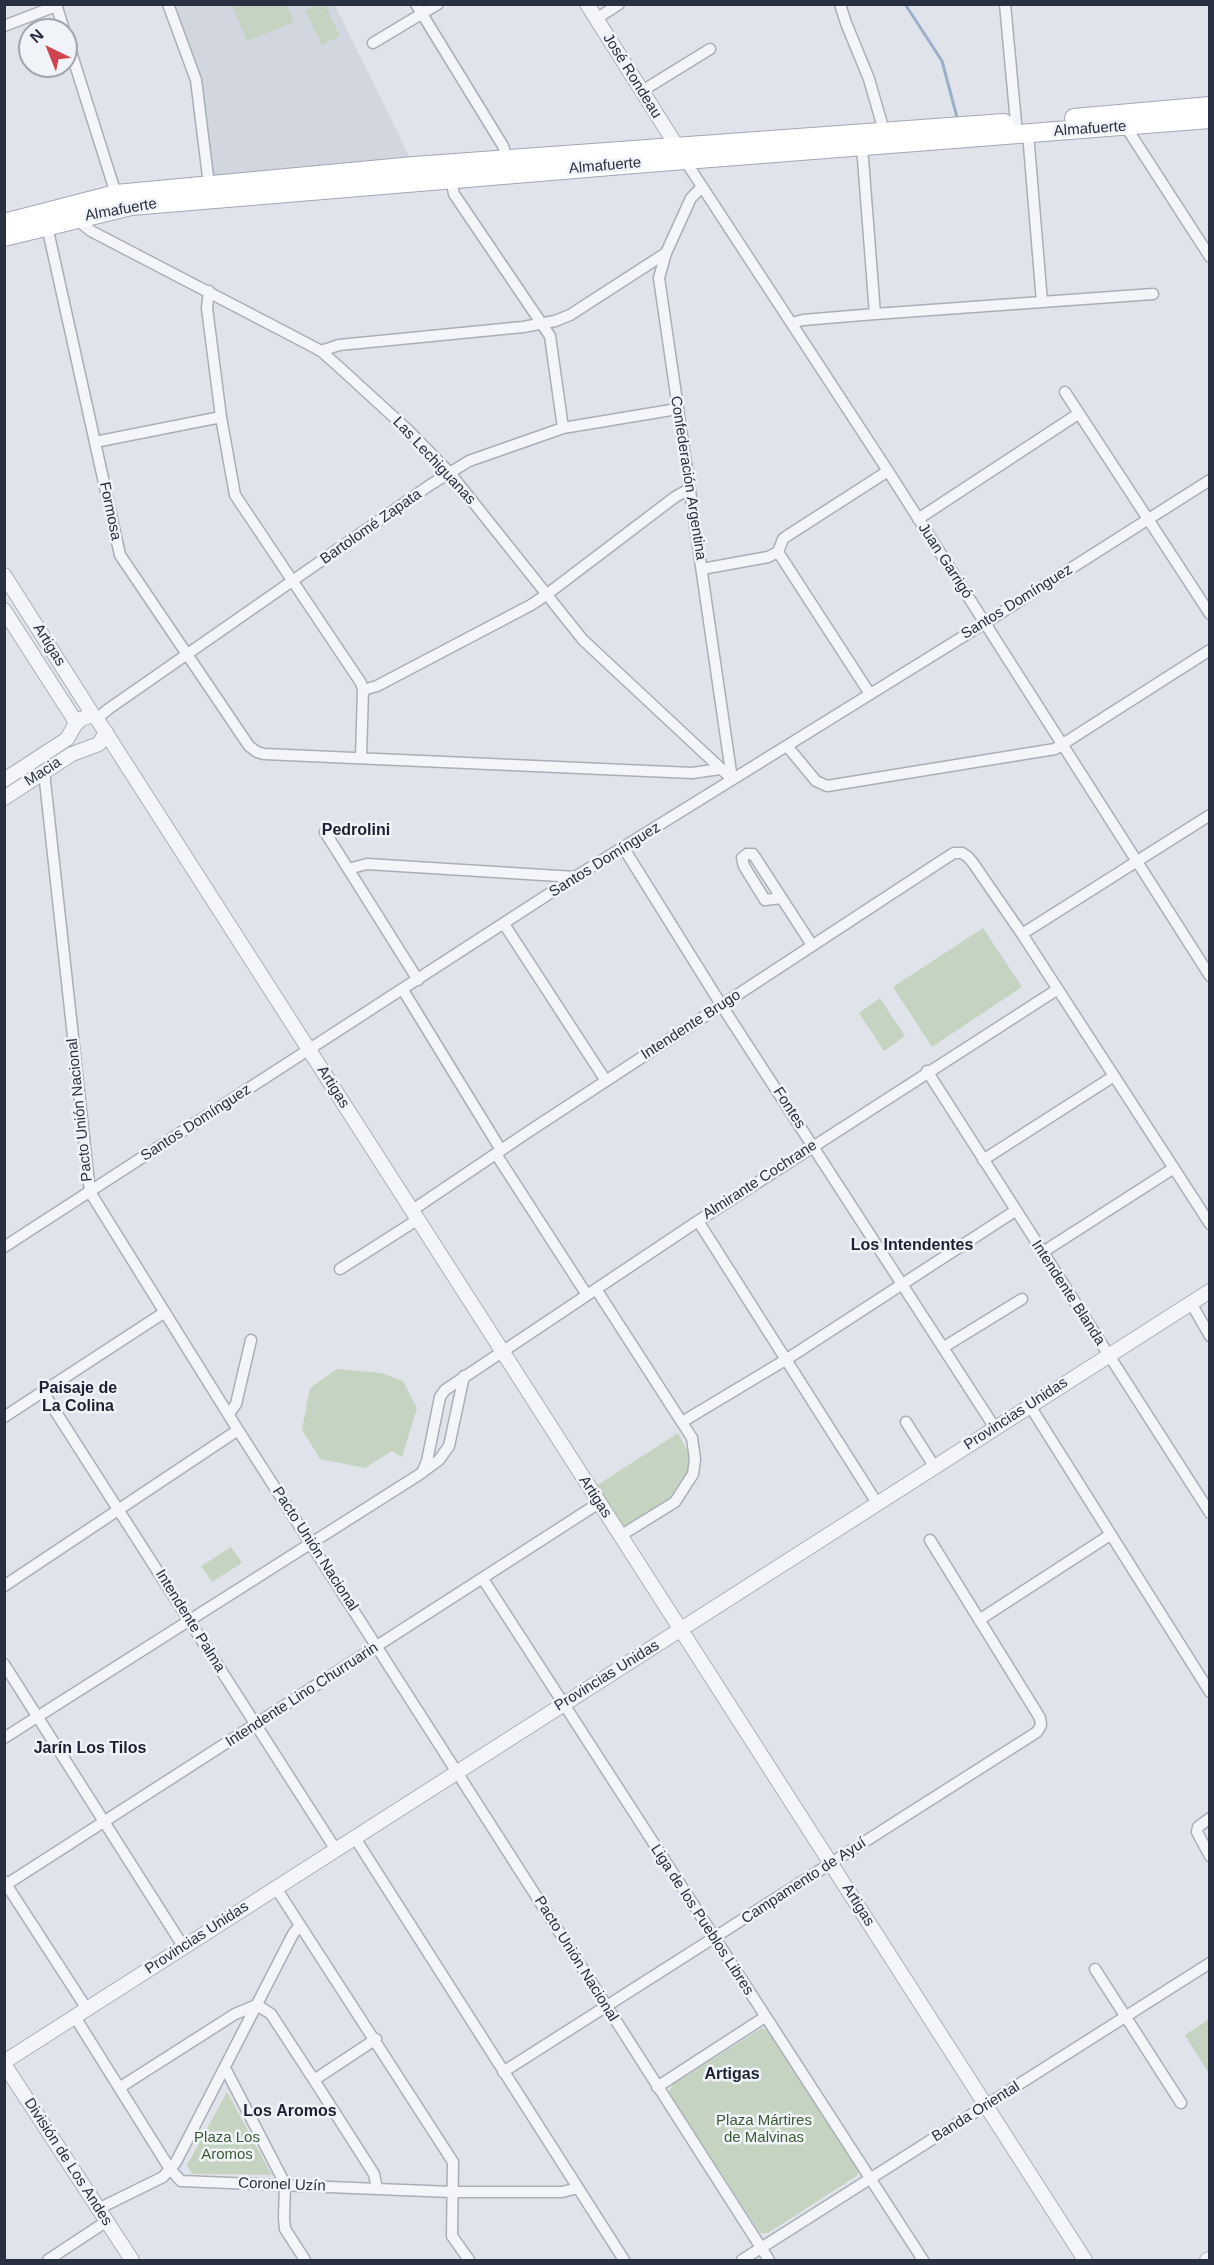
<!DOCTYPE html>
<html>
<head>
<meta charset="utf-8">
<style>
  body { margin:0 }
  #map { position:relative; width:1214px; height:2265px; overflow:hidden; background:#e0e4ea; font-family:Helvetica,sans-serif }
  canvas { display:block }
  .frame { position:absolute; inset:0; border:6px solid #293041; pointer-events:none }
  .north { position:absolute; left:18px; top:18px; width:60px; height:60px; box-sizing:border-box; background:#f0f3f7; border:2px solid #a0a5ae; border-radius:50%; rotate:317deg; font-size:16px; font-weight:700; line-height:24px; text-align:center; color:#293041 }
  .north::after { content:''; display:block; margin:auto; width:21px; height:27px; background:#d14351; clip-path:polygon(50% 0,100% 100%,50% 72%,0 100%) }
</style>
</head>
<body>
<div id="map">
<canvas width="1214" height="2265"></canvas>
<div class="frame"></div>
<div class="north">N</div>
</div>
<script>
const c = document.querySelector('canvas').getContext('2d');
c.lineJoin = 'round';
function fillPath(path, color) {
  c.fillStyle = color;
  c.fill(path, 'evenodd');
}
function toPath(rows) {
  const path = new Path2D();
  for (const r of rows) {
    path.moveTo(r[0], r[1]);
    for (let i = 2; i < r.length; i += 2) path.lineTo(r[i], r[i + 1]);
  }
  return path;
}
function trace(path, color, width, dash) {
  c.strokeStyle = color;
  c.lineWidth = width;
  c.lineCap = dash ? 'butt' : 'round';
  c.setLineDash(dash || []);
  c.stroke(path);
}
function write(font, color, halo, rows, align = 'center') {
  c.font = font + ' Helvetica,sans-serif';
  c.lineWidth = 5;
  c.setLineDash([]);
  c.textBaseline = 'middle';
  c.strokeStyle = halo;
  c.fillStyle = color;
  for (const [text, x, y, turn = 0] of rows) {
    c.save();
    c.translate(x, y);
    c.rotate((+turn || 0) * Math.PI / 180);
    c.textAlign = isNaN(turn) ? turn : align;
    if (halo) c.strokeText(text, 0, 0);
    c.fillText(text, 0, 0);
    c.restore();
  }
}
fillPath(toPath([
  [168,5,335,5,414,166,209,185,196,80]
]), '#d2d6df');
fillPath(toPath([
  [232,5,287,5,294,22,247,41],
  [318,5,325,5,340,36,322,45,305,11],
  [983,928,1022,987,932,1047,893,987],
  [880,998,905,1036,884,1051,859,1013],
  [337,1369,381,1373,403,1381,417,1408,402,1457,392,1451,365,1468,320,1459,302,1430,310,1388],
  [678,1433,689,1454,690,1466,684,1481,666,1502,623,1528,596,1486],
  [231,1547,242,1563,212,1582,201,1566],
  [1209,2019,1209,2074,1185,2035],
  [762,2028,770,2031,859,2167,858,2175,768,2233,760,2233,669,2093,672,2085],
  [227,2092,272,2175,192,2174,187,2165]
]), '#c5d4c1');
trace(toPath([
  [905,4,942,61,958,121]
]), '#9bafca', 3);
const minor = toPath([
  [56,4,64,30],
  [168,4,196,80,209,185],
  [416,4,503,146,508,161],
  [840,4,846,23,869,79,884,131],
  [1005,4,1016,123],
  [596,19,619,4],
  [4,26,56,6],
  [66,36,116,194],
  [373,43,438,4],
  [642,91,710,49],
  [1126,127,1210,257],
  [1028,133,1042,302],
  [862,146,875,314],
  [684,159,888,471,1210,976],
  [451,179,454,194,550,336,563,428],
  [702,187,691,198,666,253,659,278,732,779],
  [75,218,91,231,308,344,321,351,338,366,409,431,450,473,583,640,732,779],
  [47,226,120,555,249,746,257,752,264,754,692,773,720,769],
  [209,291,207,308,221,417,235,495,361,683,363,690,361,757],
  [792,323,803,320,875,314,1153,294],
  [321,351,339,345,523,327,555,321,570,315,666,253],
  [1065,392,1210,614],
  [95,442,221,417],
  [918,519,1078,414],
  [778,552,870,694],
  [702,569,768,557,778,552,783,539,787,536,888,471],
  [363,690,377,686,531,605,546,595,675,497,689,489],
  [97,719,107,710,430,485,469,461,563,428,677,409],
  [787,746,816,781,827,786,1055,749,1210,650],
  [44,772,90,1192,238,1430,769,2260],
  [325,832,418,980],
  [623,847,722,1006,995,1428],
  [348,869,367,864,575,877],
  [781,898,765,900,744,866,742,858,747,854,753,854,812,945],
  [504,924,606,1081],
  [1022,934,1210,815],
  [403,990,501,1150],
  [927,1071,1210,1513],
  [496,1154,587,1295],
  [983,1160,1114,1076],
  [411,1211,528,1132,946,858,954,853,962,853,968,857,973,863,1022,934,1210,1224],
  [698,1221,877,1503],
  [4,1247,575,877,985,623,1210,480],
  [1043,1252,1174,1168],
  [340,1269,417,1220],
  [596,1289,692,1438,695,1459,693,1474,675,1502,620,1536],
  [1191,1303,1210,1336],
  [944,1347,1022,1299],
  [43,1392,336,1850],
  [1030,1406,1210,1692],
  [229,1414,236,1404,251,1340],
  [4,1417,165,1312],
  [682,1422,787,1359,1015,1211],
  [906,1422,934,1466],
  [422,1473,427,1461,440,1397,445,1390,698,1221,1058,989],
  [483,1579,923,2260],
  [4,1586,238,1430],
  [979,1620,1110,1535],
  [4,1664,183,1946],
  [4,1738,417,1476,439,1460,449,1446,464,1376],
  [1210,1818,1198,1827,1197,1832,1210,1856],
  [355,1838,624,2260],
  [4,1881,87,2009],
  [4,1886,599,1503],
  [276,1888,453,2162,452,2236,469,2260],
  [1095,1969,1181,2103],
  [75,2017,170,2169,181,2181,452,2192,562,2192,578,2188],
  [225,2068,282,2178,285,2186,284,2218,285,2229,305,2260],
  [503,2072,1037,1732,1041,1725,1040,1718,930,1540],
  [314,2080,376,2039],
  [657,2087,765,2017],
  [119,2088,235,2014,257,2005,271,2014,314,2080,374,2174,377,2188],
  [98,2209,163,2177,176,2162,293,1934,300,1925],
  [48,2260,107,2221],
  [742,2260,1210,1963]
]);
const tertiary = toPath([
  [587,4,678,148],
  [4,575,93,715],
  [4,610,74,719,75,725],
  [4,780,67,739,75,725,81,719,93,715,97,719,1085,2260],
  [4,798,72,754,99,744,106,732],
  [4,2062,1210,1291],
  [4,2064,132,2260],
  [1207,2260,1210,2259]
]);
const primary = toPath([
  [1074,118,1210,106],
  [4,223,116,194,414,166,1004,123],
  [4,237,131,206,647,163,1210,119]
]);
trace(minor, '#a9aeb7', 13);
trace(tertiary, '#a9aeb7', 16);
trace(primary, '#a0a7b6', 20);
trace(minor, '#f3f5f8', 10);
trace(tertiary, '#f3f5f8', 14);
trace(primary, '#fff', 18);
write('15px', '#293041', '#f0f3f7', [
  ["José Rondeau",632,76,58],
  ["Almafuerte",1090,129,-4],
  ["Almafuerte",605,166,-5],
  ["Almafuerte",121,210,-10],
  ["Las Lechiguanas",434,461,47],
  ["Confederación Argentina",688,478,81],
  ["Formosa",110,511,78],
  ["Bartolomé Zapata",371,527,-35],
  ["Juan Garrigó",945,561,57],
  ["Santos Domínguez",1017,602,-32],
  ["Artigas",49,645,58],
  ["Macia",43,772,-33],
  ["Santos Domínguez",605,860,-32],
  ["Intendente Brugo",691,1025,-33],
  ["Artigas",333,1087,58],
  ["Fontes",789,1108,57],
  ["Pacto Unión Nacional",80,1110,-96],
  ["Santos Domínguez",196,1123,-33],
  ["Almirante Cochrane",760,1180,-33],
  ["Intendente Blanda",1068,1293,57],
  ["Provincias Unidas",1016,1414,-33],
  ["Artigas",595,1497,57],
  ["Pacto Unión Nacional",315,1549,57],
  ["Intendente Palma",190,1621,58],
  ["Provincias Unidas",607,1676,-32],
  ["Intendente Lino Churruarin",302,1695,-33],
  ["Campamento de Ayuí",804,1881,-33],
  ["Artigas",858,1905,58],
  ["Liga de los Pueblos Libres",702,1920,57],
  ["Provincias Unidas",197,1938,-33],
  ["Pacto Unión Nacional",576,1959,58],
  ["Banda Oriental",976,2112,-32],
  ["División de Los Andes",68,2162,57],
  ["Coronel Uzín",282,2185,2]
]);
write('15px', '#3b5d36', '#f0f3f7', [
  ["Plaza Mártires",764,2121],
  ["de Malvinas",764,2138],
  ["Plaza Los",227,2138],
  ["Aromos",227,2155]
]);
write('bold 16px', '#1b2132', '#f0f3f7', [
  ["Pedrolini",356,831],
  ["Los Intendentes",912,1246],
  ["Paisaje de",78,1389],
  ["La Colina",78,1407],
  ["Jarín Los Tilos",90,1749],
  ["Artigas",732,2075],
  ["Los Aromos",290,2112]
]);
</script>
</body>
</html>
